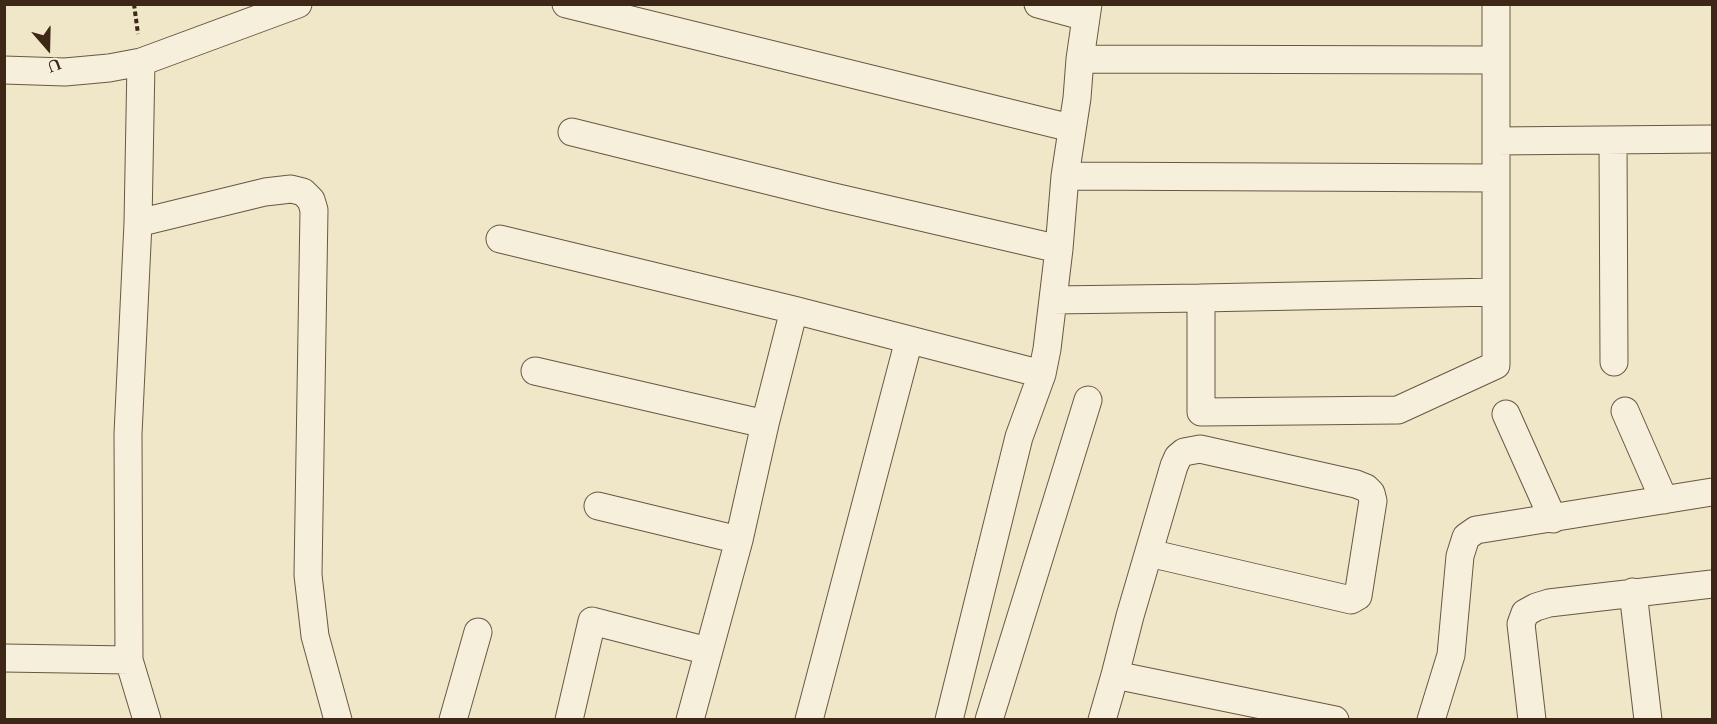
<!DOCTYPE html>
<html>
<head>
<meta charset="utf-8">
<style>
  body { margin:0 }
  #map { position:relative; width:1717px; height:724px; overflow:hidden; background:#f0e6c8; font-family:Cardo,serif }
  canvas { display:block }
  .frame { position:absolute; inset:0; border:6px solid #3d2717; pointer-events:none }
  .north { position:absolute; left:18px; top:18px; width:60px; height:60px; -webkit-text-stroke:4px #f5efdb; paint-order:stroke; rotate:160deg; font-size:16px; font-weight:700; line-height:24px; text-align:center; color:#3d2717 }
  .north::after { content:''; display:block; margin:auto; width:21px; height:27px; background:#3d2717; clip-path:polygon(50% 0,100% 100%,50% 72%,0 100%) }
</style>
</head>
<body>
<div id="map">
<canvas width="1717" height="724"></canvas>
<div class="frame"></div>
<div class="north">U</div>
</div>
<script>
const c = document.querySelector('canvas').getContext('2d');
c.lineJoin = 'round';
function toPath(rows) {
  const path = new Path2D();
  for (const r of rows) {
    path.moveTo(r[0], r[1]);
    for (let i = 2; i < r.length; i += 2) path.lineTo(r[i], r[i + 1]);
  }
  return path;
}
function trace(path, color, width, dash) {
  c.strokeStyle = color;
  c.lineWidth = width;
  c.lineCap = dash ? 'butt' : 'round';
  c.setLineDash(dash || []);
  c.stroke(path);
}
const street = toPath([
  [566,4,1071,128],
  [1038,4,1086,17],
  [1080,59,1496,60],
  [141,62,138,223,128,434,129,660,147,720],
  [4,70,65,72,109,68,141,62,298,4],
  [572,132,830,196,1059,249],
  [1613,140,1614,362],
  [1496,141,1712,139],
  [1065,176,1496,178],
  [138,223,265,192,291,189,303,192,311,200,314,210,308,575,315,636,338,720],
  [500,239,794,310,1042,374],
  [1201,298,1495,292],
  [1053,300,1201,298,1201,412,1398,410,1496,365,1496,4],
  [535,371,765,424],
  [1625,411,1664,500],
  [1506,414,1553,519],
  [598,506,739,540],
  [1633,592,1648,720],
  [4,658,129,660],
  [1115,675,1335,720],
  [453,720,478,632],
  [569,720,592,621,708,651],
  [690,720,739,540,765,424,794,310],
  [809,720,909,340],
  [949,720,1019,437,1042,374,1047,349,1059,249,1065,176,1077,98,1080,59,1088,4],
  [989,720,1088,400],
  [1102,720,1115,675,1130,616,1174,466,1178,457,1184,452,1200,449,1356,484,1366,488,1371,493,1373,501,1372,507,1358,596,1351,600,1149,553],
  [1431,720,1451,655,1460,556,1466,537,1476,530,1712,492],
  [1532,720,1521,624,1525,613,1536,607,1549,603,1712,584]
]);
trace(street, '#6a5743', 29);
trace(toPath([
  [134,4,138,34]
]), '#3d2717', 4, [4.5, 3]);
trace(street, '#f5efdb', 27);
</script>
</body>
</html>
